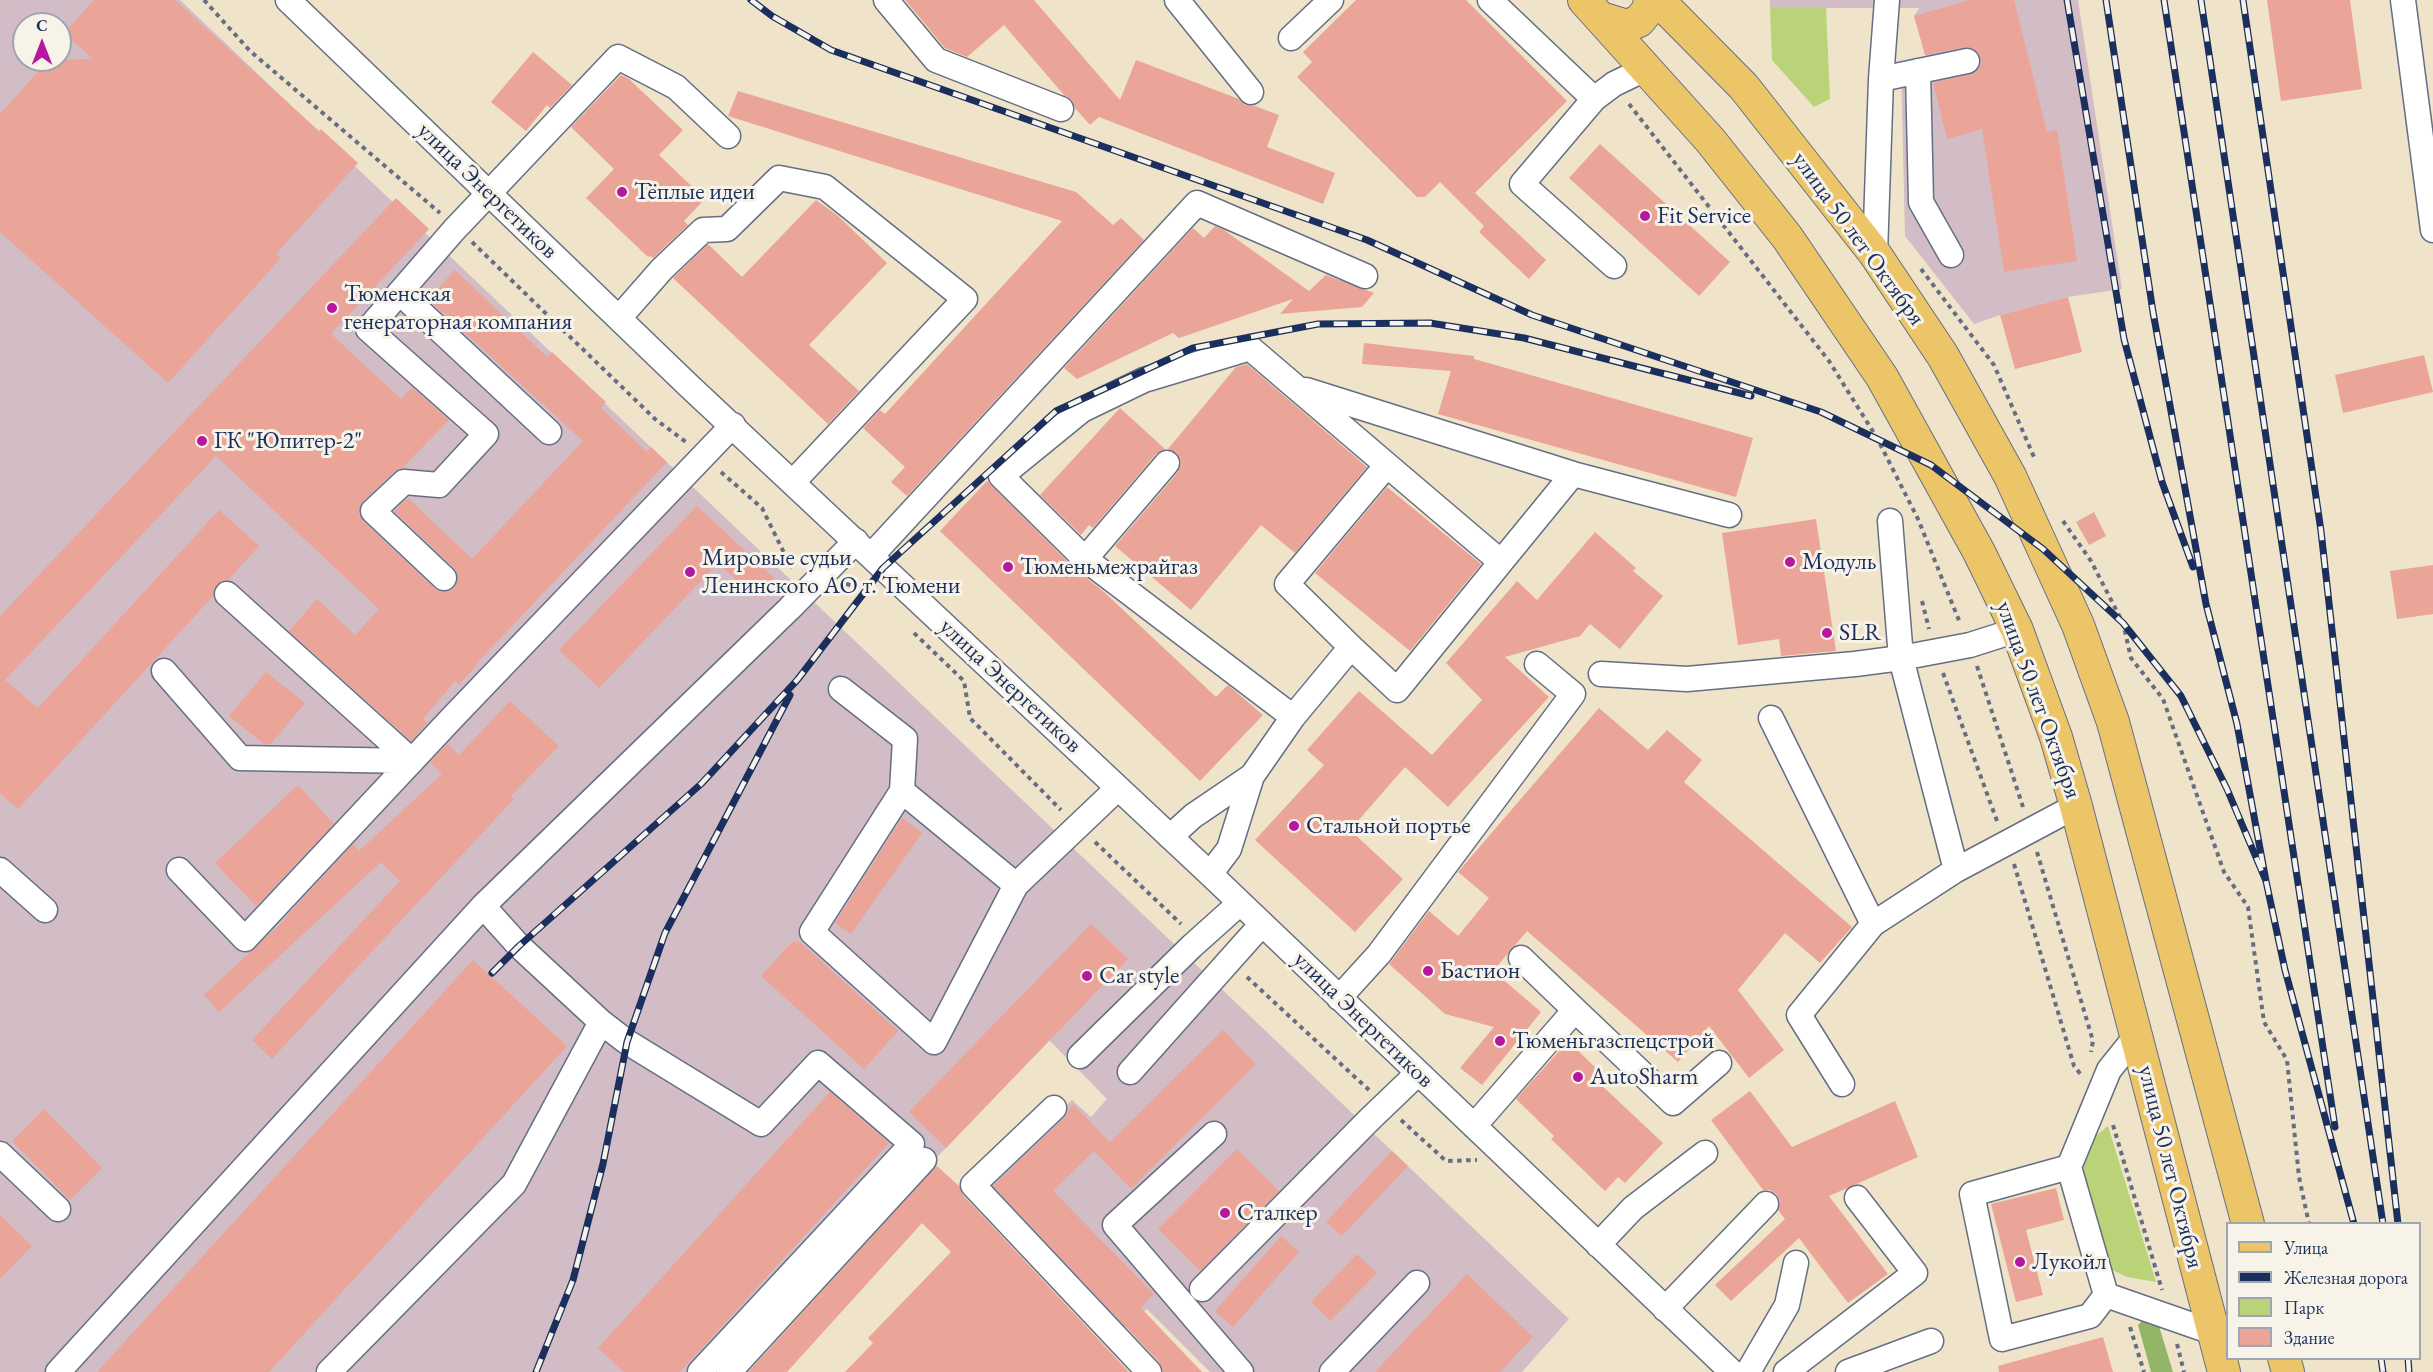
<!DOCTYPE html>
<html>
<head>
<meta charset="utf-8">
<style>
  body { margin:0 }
  #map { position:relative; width:2433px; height:1372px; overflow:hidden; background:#efe4c9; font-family:"EB Garamond",serif }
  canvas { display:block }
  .legend { position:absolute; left:2226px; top:1222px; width:195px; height:138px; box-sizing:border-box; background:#f7f3e8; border:2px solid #9fa5b1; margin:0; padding:8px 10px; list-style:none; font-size:18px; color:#1b2f5e }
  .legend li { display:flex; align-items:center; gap:12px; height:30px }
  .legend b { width:30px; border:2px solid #9fa5b1 }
  .north { position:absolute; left:12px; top:12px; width:60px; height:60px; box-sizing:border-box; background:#f7f3e8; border:2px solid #9fa5b1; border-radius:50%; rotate:0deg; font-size:16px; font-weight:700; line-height:24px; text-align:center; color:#1b2f5e }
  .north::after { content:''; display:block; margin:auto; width:21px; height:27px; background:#b5179e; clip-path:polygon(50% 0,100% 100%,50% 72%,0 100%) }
</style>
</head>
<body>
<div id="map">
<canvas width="2433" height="1372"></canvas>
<ul class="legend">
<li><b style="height:8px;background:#edc569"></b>Улица</li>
<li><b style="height:8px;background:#1b2f5e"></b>Железная дорога</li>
<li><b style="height:16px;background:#bad378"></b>Парк</li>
<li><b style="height:16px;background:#eaa498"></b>Здание</li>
</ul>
<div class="north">С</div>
</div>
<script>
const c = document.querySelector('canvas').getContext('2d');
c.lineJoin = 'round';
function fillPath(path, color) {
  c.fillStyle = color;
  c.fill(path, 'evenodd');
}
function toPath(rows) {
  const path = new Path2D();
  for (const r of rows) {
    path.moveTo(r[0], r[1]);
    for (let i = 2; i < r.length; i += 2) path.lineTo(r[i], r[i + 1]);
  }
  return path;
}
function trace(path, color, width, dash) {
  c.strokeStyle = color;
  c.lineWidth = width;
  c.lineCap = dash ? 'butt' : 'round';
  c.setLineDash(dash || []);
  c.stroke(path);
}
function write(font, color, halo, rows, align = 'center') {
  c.font = font + ' "EB Garamond",serif';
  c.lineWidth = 6;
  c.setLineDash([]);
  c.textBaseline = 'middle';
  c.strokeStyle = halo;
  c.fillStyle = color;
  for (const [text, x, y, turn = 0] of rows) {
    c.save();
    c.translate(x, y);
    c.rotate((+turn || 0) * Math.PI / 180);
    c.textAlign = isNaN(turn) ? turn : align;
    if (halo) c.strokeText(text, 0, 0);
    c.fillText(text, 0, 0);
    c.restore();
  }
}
fillPath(toPath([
  [0,0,180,0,1569,1319,1522,1372,1210,1372,1147,1309,1125,1327,982,1189,1072,1100,1091,1117,1107,1099,1049,1040,946,1148,720,1372,0,1372],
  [24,24,60,24,60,60,24,60],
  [1770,0,2078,0,2122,289,2068,297,2000,315,1974,324,1905,236,1901,64,1926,57,1914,16,1919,8,1770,8]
]), '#d2bdc6');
fillPath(toPath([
  [1770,8,1826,8,1830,99,1814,107,1772,60],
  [2108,1126,2156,1282,2127,1277,2108,1268,2082,1173,2093,1138]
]), '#bad378');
fillPath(toPath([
  [2151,1319,2159,1326,2173,1372,2151,1372,2138,1325,2143,1320]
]), '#93b568');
fillPath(toPath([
  [94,0,175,0,319,131,321,129,358,163,276,254,281,258,168,383,0,232,0,114,49,60,93,59,64,33],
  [905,0,1034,0,1120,100,1136,60,1239,99,1245,105,1255,106,1279,115,1267,147,1335,173,1323,204,1099,117,1090,125,1075,108,1072,100,1064,95,1004,25,967,57,945,48],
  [1356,0,1466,0,1567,101,1475,193,1546,260,1529,279,1479,232,1484,226,1440,182,1425,197,1417,197,1297,77,1312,62,1303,52],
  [1970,0,2014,0,2047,132,2057,130,2077,261,2004,272,1982,129,1947,139,1933,83,1976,72,1981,65,1981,58,1972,48,1965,47,1925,55,1914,16],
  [2267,0,2350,0,2362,89,2281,101],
  [533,52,572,85,550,108,547,105,526,131,491,102],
  [621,75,629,79,683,130,659,155,705,199,684,221,688,225,653,258,650,256,648,257,586,198,614,169,571,127],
  [738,91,1076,192,1113,225,1121,218,1144,240,907,496,891,482,905,467,863,428,880,410,885,414,1062,221,728,116],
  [1600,144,1730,262,1699,296,1569,178],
  [396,198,429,229,331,334,401,399,412,387,449,420,402,468,394,472,363,501,360,507,359,514,363,521,434,588,441,592,449,591,455,587,458,581,454,568,394,511,408,498,472,559,583,441,428,299,455,270,547,357,552,352,606,402,601,408,647,452,651,447,667,462,476,664,477,665,459,685,455,681,423,719,427,723,411,741,289,631,317,599,355,635,379,609,216,456,5,680,38,708,219,510,259,546,228,580,217,584,213,596,18,809,0,793,0,616],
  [816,200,837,215,887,263,809,345,859,391,828,424,673,278,708,244,742,277],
  [1215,226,1224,230,1309,291,1326,275,1374,293,1362,307,1280,314,1293,299,1179,338,1173,333,1077,379,1064,368,1193,228,1204,238],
  [2068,297,2082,352,2015,369,2000,315],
  [1364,343,1474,356,1474,359,1753,438,1736,497,1438,414,1451,371,1362,364],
  [2424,355,2433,392,2343,413,2335,375],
  [1247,364,1367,467,1295,553,1261,525,1191,610,1115,546,1178,472,1181,465,1180,458,1176,452,1168,449,1236,367],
  [1120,408,1165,449,1156,454,1093,528,1089,525,1081,535,1040,495],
  [987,481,1075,569,1103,591,1216,697,1228,685,1263,715,1200,781,940,531],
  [1387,487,1481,564,1410,651,1315,573],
  [697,506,774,578,755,598,718,563,599,688,559,650],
  [2094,512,2106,536,2089,545,2076,522],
  [1816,519,1836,651,1781,656,1779,639,1738,645,1722,533],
  [1595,532,1636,568,1633,571,1663,596,1620,649,1590,624,1580,636,1505,657,1549,697,1448,807,1405,767,1350,830,1403,879,1355,932,1255,840,1324,765,1307,750,1359,691,1432,755,1482,700,1446,663,1517,581,1537,600],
  [2433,565,2433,614,2397,619,2390,571],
  [266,672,305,703,271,744,264,744,229,716],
  [510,701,559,746,511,796,514,799,272,1059,252,1040,400,881,381,862,219,1012,204,995,277,927,353,844,359,851,442,774,430,762,448,744,459,755],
  [1599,708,1648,750,1667,730,1702,760,1684,782,1852,927,1820,963,1785,933,1738,990,1784,1050,1749,1078,1709,1026,1678,1062,1527,931,1493,971,1541,1012,1482,1085,1460,1068,1494,1027,1445,1014,1389,964,1429,911,1458,936,1489,898,1458,872],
  [298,785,334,824,256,906,215,863],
  [902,818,922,833,851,934,835,923],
  [1091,924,1128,959,946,1148,909,1112],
  [792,942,800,942,898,1031,864,1069,761,976],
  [473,960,567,1046,269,1372,97,1372],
  [1223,1030,1256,1064,1131,1189,1094,1151,1053,1191,1154,1294,1141,1308,1202,1372,1163,1372,1159,1362,993,1186,1064,1118,1073,1104,1110,1142],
  [1568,1041,1603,1075,1597,1081,1663,1143,1625,1183,1618,1177,1605,1191,1551,1139,1554,1136,1516,1099],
  [1750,1091,1792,1147,1895,1101,1918,1157,1829,1196,1888,1274,1848,1303,1799,1238,1731,1301,1715,1285,1785,1219,1778,1210,1780,1201,1776,1194,1770,1190,1763,1190,1711,1120],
  [830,1092,889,1143,680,1372,624,1372,598,1348],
  [44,1109,102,1168,70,1200,12,1141],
  [1237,1149,1279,1191,1200,1271,1158,1229],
  [1392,1151,1408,1166,1342,1236,1326,1222],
  [937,1166,959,1186,963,1195,1129,1372,845,1372,873,1343,868,1338,951,1252,922,1223,787,1372,748,1372],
  [2056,1188,2064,1220,2026,1230,2043,1295,2016,1302,1991,1204],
  [0,1215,32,1246,0,1279],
  [1281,1236,1299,1252,1233,1327,1215,1311],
  [1357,1254,1377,1273,1330,1321,1311,1302],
  [1467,1274,1533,1337,1500,1372,1375,1372],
  [2103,1337,2113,1372,1999,1372,1998,1366]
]), '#eaa498');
const minor = toPath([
  [288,0,688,385,1210,874,1732,1372],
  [886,0,936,60,1061,109],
  [1177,0,1251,92],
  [1490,0,1594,99],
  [2403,0,2433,230],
  [1291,38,1331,0],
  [1918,71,1921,202,1951,255],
  [1881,79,1967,61],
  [1875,254,1881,79,1887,0],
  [1614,266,1522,184,1594,99,1614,84,1647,68],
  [400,293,549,432],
  [619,318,662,269,703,230,727,229,779,178,825,187,965,299,793,482],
  [1306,390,1573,474],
  [1167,463,1085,559,1293,717],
  [1890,521,1901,658,1970,645,2017,630],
  [871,556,1197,203,1365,276],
  [1085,559,1001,476,1082,410,1144,380,1250,348,1387,465],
  [1501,562,1573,474,1729,515],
  [444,578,373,511,404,482,439,485,486,434,368,329,454,230,618,57,676,87,728,136],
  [164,671,240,758,412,761,227,594],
  [1601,674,1687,679,1855,664,1901,658,1956,870,2076,806],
  [841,689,905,739,902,791],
  [1771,718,1873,924,1956,870],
  [1170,837,1193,816,1252,776],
  [0,870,45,910],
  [179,870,245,939,453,717,733,425],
  [1210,874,1229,849,1252,776,1293,717,1351,647,1397,690,1501,562,1387,465,1287,584,1351,647],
  [1016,885,934,1042,812,932,902,791,1016,885,1118,788],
  [1521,958,1575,1010],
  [1339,998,1379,954,1573,694,1537,664],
  [601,1022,627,1042,761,1124,818,1063,912,1144,700,1372],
  [2137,1035,2109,1070,2069,1167,2106,1295,2212,1332],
  [1080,1056,1192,946,1240,903],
  [1130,1072,1262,924],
  [1842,1084,1799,1015,1873,924],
  [1054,1108,973,1185,1149,1372],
  [1474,1126,1575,1010,1673,1103,1719,1063],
  [1214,1134,1115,1225,1241,1372],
  [0,1154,58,1209],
  [2069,1167,1972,1194,2002,1339,2090,1316,2106,1295],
  [1598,1245,1633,1208,1705,1153],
  [1202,1289,1369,1120,1418,1073],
  [1665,1309,1766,1204],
  [58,1372,483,906],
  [329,1372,514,1184,601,1022,519,946,483,906,789,609,856,541],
  [729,1372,924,1160],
  [1332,1372,1417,1283],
  [1748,1372,1787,1305,1796,1263],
  [1786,1372,1915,1273,1857,1198],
  [1848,1372,1931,1341]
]);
const major = toPath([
  [1584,0,1710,140,1787,237,1882,377,1979,552,2017,630,2056,737,2076,806,2224,1372],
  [1658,0,1744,87,1875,254,1943,356,2010,476,2078,625,2113,722,2248,1224],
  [1601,18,1627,26,1639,21,1648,10,1650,0],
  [2284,1358,2288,1372]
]);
trace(minor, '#656e83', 27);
trace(major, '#656e83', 34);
trace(toPath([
  [204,0,250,51,440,213],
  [1629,104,1829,361,1877,438,1918,519,1960,623],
  [472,242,655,419,686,442],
  [1921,269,1994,365,2034,457],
  [721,472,762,508,790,565,795,569],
  [2063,521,2091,561,2123,623,2131,658,2163,699,2224,872,2248,907,2264,1022,2287,1060,2299,1177,2309,1224],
  [846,584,868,589],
  [1922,601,1929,629],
  [914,633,964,681,970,718,1061,810],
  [1977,666,2023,807],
  [1943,673,1997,821],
  [1095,842,1181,924],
  [2037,852,2093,1041,2091,1052],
  [2014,864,2074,1066,2082,1076],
  [1247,977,1369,1090],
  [1401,1120,1446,1161,1477,1160],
  [2113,1125,2162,1290],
  [2130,1327,2144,1372],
  [2177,1344,2184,1372]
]), '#656e83', 4, [4.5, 4.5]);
trace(minor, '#fff', 24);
trace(major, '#edc569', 32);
const rail = toPath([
  [751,0,772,16,831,50,1367,240,1532,315,1821,412,1931,465,2043,549,2123,623,2181,696,2227,789,2266,881],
  [2067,0,2124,339,2162,482,2193,567],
  [2106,0,2153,312,2206,604,2237,724,2266,881,2285,970,2354,1224],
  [2164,0,2335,1127],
  [2201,0,2383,1224],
  [2243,0,2321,531,2398,1224],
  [492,973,519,946,701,784,798,679,883,568,1056,411,1193,348,1318,324,1430,323,1524,338,1751,396],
  [2381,1358,2383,1372],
  [2408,1358,2409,1372],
  [536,1372,573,1280,603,1164,627,1042,665,933,790,695]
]);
trace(rail, '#1b2f5e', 7);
trace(rail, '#f7f3e8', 4.5, [14]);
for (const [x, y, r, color] of [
  [622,192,6,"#b5179e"],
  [1645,216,6,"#b5179e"],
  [332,308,6,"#b5179e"],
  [202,441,6,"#b5179e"],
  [1790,562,6,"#b5179e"],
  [1008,567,6,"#b5179e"],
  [690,572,6,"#b5179e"],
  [1827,633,6,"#b5179e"],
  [1294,826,6,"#b5179e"],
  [1428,971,6,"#b5179e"],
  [1087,976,6,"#b5179e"],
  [1500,1041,6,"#b5179e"],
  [1578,1077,6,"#b5179e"],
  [1225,1213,6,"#b5179e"],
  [2020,1262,6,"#b5179e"]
]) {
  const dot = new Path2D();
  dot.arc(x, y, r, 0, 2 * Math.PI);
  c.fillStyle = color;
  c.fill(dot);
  trace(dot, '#f7f3e8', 2);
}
write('24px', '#1b2f5e', '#f7f3e8', [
  ["улица Энергетиков",487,191,44],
  ["улица 50 лет Октября",1858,239,54],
  ["улица Энергетиков",1010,686,43],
  ["улица 50 лет Октября",2038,700,70],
  ["улица Энергетиков",1363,1020,44],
  ["улица 50 лет Октября",2170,1167,76]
]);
write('24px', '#1b2f5e', '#f7f3e8', [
  ["Тёплые идеи",634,192],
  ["Fit Service",1657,216],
  ["Тюменская",344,294],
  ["генераторная компания",344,322],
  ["ГК \"Юпитер-2\"",214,441],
  ["Мировые судьи",702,558],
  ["Ленинского АО т. Тюмени",702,586],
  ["Модуль",1802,562],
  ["Тюменьмежрайгаз",1020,567],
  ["SLR",1839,633],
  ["Стальной портье",1306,826],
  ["Бастион",1440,971],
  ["Car style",1099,976],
  ["Тюменьгазспецстрой",1512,1041],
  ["AutoSharm",1590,1077],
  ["Сталкер",1237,1213],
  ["Лукойл",2032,1262]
], 'left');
</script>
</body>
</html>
